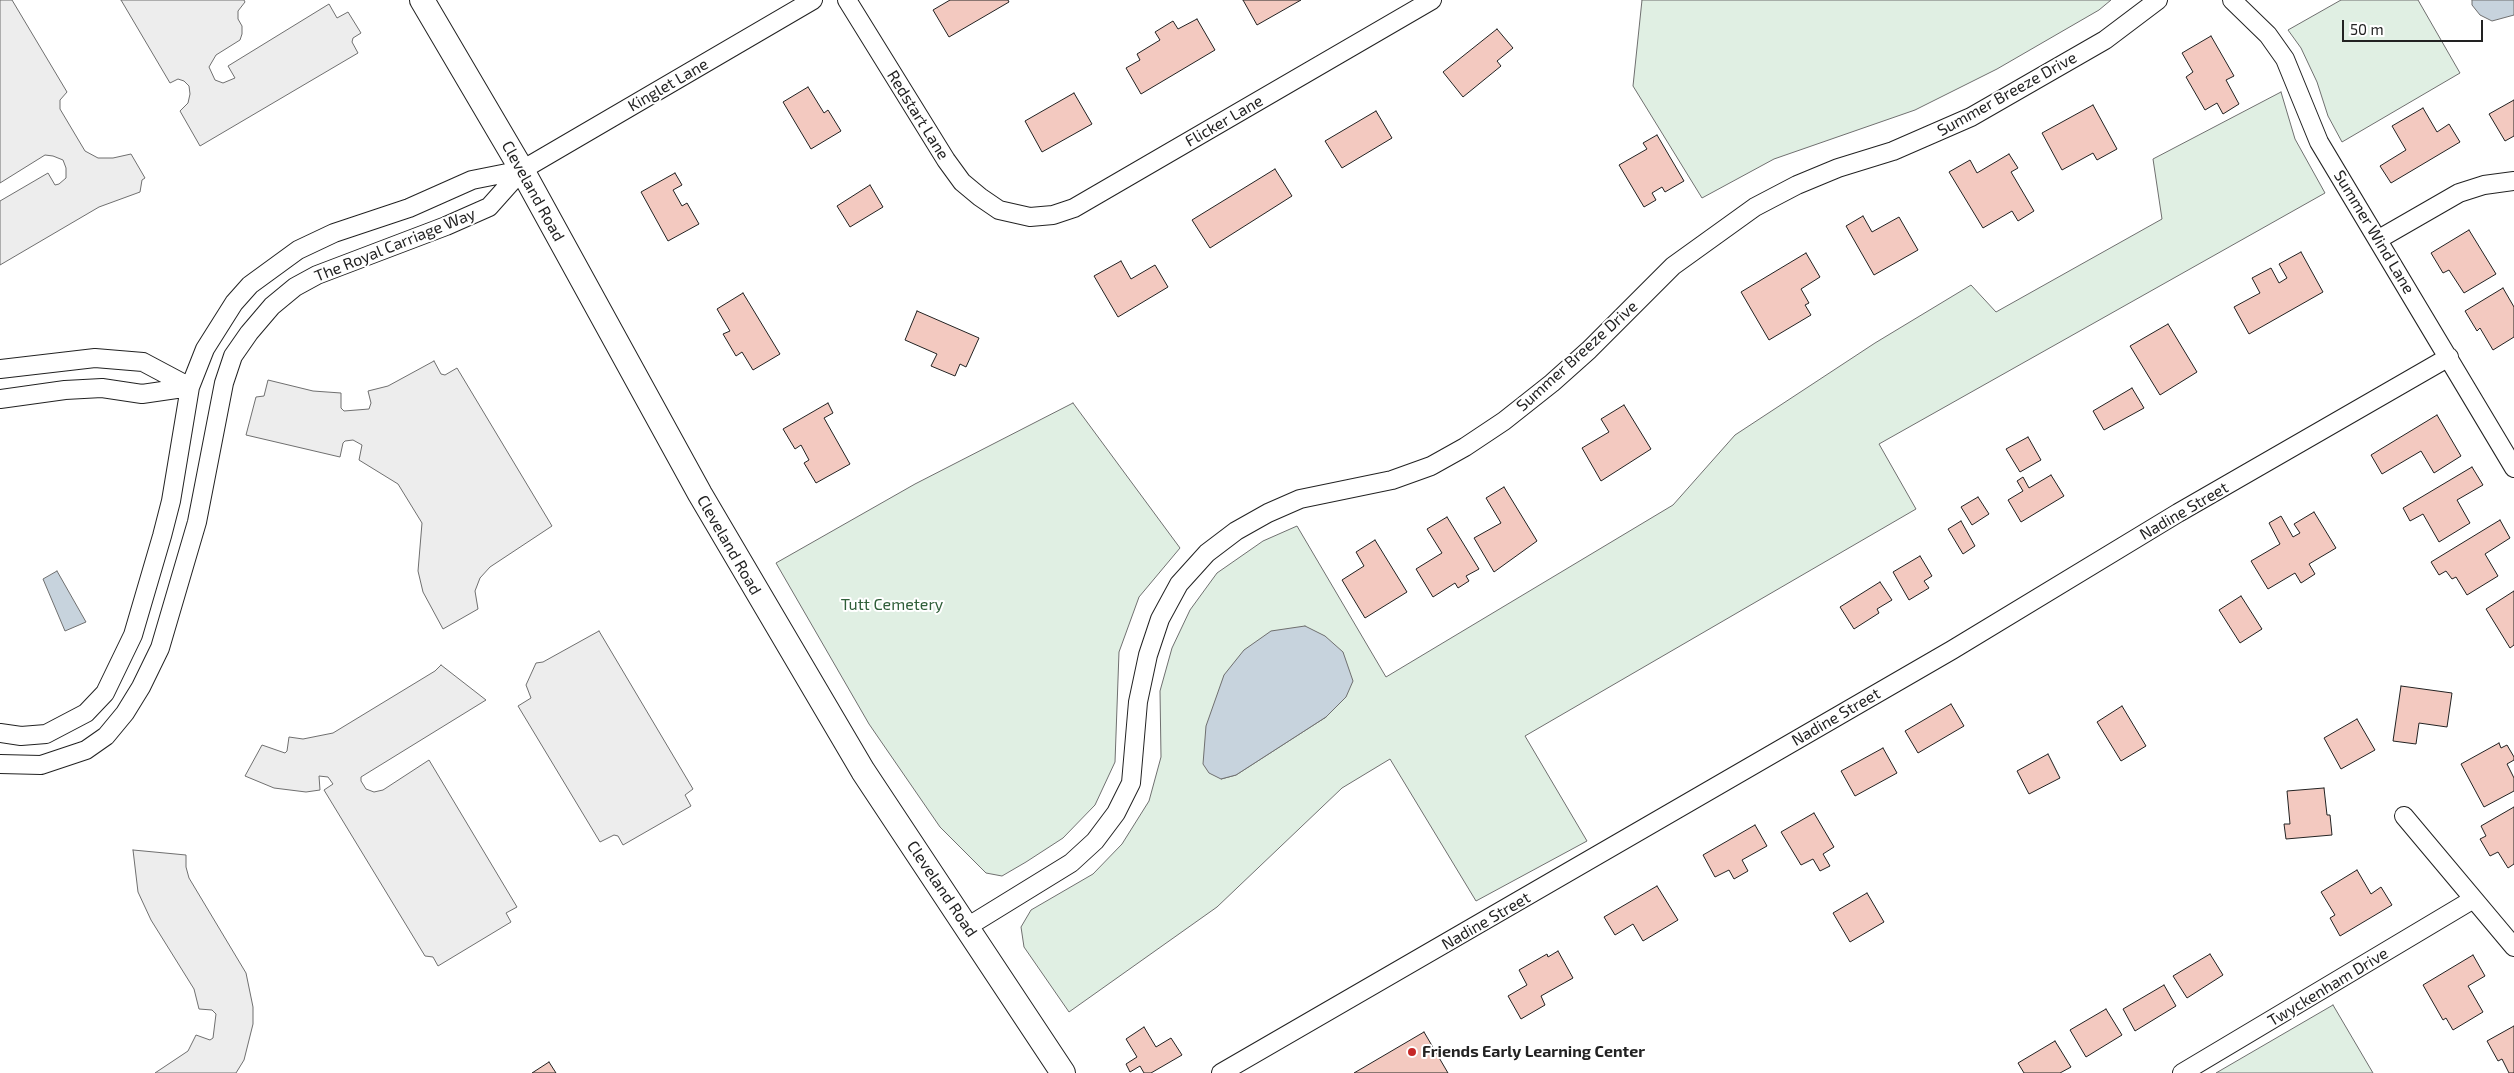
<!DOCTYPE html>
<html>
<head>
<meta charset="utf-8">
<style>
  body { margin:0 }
  #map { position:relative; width:2514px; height:1073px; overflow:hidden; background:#fff; font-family:"Exo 2",sans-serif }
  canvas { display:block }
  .scale { position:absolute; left:2342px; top:20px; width:141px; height:22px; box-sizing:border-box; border:2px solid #222; border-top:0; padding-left:6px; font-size:15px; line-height:18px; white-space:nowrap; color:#222; -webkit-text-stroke:4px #fff; paint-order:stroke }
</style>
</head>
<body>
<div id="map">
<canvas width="2514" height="1073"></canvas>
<div class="scale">50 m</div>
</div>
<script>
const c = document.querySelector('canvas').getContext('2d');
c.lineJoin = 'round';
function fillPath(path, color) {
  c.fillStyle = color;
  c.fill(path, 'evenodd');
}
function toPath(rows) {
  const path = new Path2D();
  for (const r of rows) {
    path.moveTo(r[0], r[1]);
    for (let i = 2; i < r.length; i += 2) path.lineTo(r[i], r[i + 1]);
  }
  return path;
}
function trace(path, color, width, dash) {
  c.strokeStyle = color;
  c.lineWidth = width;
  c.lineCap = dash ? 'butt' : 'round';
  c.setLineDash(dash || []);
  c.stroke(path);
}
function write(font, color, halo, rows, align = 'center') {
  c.font = font + ' "Exo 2",sans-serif';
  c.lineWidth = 4;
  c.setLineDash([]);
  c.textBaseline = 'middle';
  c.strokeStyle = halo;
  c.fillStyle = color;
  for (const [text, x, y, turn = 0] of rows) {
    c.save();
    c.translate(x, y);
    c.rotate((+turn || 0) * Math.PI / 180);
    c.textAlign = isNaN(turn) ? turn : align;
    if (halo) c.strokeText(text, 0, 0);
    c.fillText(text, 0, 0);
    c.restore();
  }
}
const green = toPath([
  [1642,0,2111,0,2099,10,1997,69,1915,110,1774,159,1702,198,1633,86,1642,0],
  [2341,0,2418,0,2460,73,2342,142,2328,116,2317,82,2301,48,2288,30,2341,0],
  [2281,92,2295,139,2325,193,1879,444,1916,509,1525,736,1587,841,1476,901,1390,759,1342,788,1217,907,1069,1012,1024,947,1021,927,1031,910,1093,874,1122,844,1149,801,1161,757,1160,691,1172,648,1190,610,1217,573,1263,541,1297,526,1386,677,1673,505,1735,435,1875,343,1971,285,1996,312,2162,219,2153,159,2281,92],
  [1326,717,1236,775,1221,779,1326,717],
  [1073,403,1180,548,1139,597,1119,652,1115,762,1095,805,1063,838,1026,862,1002,876,986,873,940,827,869,724,776,563,915,484,1073,403],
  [2333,1005,2373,1073,2216,1073,2333,1005]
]);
fillPath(green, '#e0efe3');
trace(green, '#6f6f6f', 1);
const parking = toPath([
  [0,0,12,0,67,92,60,100,60,109,85,151,98,158,113,158,131,154,145,178,142,180,140,192,99,207,0,265,0,201,48,173,55,185,59,184,66,178,66,168,63,160,53,156,45,155,0,183,0,0],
  [121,0,244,0,245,2,238,11,238,19,242,26,242,34,240,40,216,55,209,67,215,80,223,83,235,78,228,66,329,4,337,18,348,12,361,33,353,38,352,42,358,53,200,146,180,111,188,103,190,94,189,86,184,81,178,79,170,83,121,0],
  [434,361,441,374,445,375,457,368,552,526,490,567,480,578,475,591,478,609,443,629,423,592,418,571,422,523,398,484,359,460,362,445,353,440,345,441,343,443,340,457,246,435,256,397,264,396,268,380,313,391,341,393,341,408,344,411,369,409,371,403,368,391,388,386,434,361],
  [599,631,693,789,685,795,691,806,623,845,618,836,614,835,600,842,518,706,531,698,526,685,536,663,543,662,599,631],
  [441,665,486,700,361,777,361,781,366,789,374,792,383,790,429,760,517,907,506,913,511,922,438,966,433,957,425,956,324,790,333,784,328,777,319,776,320,790,306,792,274,788,245,776,262,745,285,753,287,751,289,737,303,739,333,733,435,671,441,665],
  [133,850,186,855,186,867,189,878,246,973,253,1007,253,1024,244,1060,236,1073,155,1073,188,1051,196,1035,210,1040,213,1038,216,1014,212,1010,199,1009,194,989,151,920,138,892,133,850]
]);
fillPath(parking, '#ededed');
trace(parking, '#6f6f6f', 1);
const water = toPath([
  [2472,0,2514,0,2514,15,2492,21,2480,15,2472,5,2472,0],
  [57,571,86,622,65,631,43,579,57,571],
  [1305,626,1325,636,1343,652,1353,681,1346,697,1326,717,1236,775,1221,779,1209,773,1203,764,1206,726,1224,675,1244,650,1271,631,1305,626]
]);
fillPath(water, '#c7d3dd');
trace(water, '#6f6f6f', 1);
const building = toPath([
  [950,0,1008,0,1009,2,949,37,933,10,950,0],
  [1243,0,1301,0,1257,25,1243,0],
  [1197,19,1215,50,1141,94,1126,68,1140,60,1137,54,1160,40,1155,32,1173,21,1178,29,1197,19],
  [1497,29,1513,48,1497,61,1501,66,1463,97,1443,72,1497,29],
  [2211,36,2234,76,2226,80,2239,104,2223,114,2217,103,2205,110,2186,77,2193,72,2182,53,2211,36],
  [808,87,824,113,828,110,841,131,811,149,783,102,808,87],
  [1074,93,1092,124,1042,152,1025,121,1074,93],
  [2514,100,2514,136,2505,141,2489,114,2514,100],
  [2093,105,2117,149,2097,160,2093,153,2062,170,2042,133,2093,105],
  [2423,108,2437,132,2449,124,2460,142,2391,183,2380,166,2406,150,2392,126,2423,108],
  [1376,111,1392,138,1342,168,1325,141,1376,111],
  [1657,135,1684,181,1665,192,1662,187,1652,193,1656,200,1644,207,1619,165,1647,149,1643,143,1657,135],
  [2009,154,2018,168,2011,172,2034,211,2018,221,2012,211,1983,228,1949,172,1970,160,1977,173,2009,154],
  [1275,169,1292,196,1210,248,1192,220,1275,169],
  [675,173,682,185,673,190,682,206,687,203,699,224,668,241,641,192,675,173],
  [870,185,883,207,850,227,837,206,870,185],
  [1863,216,1872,232,1899,217,1918,250,1874,275,1846,226,1863,216],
  [2469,230,2496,274,2464,293,2449,270,2443,273,2431,253,2469,230],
  [2301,252,2323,292,2249,334,2234,307,2260,293,2252,278,2271,268,2279,283,2287,278,2279,264,2301,252],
  [1806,253,1820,277,1801,289,1809,303,1805,305,1811,315,1769,340,1741,292,1806,253],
  [1121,261,1131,279,1155,265,1168,287,1118,317,1094,276,1121,261],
  [2503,288,2514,307,2514,337,2493,350,2480,328,2477,331,2465,311,2503,288],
  [743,293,780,354,753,370,742,352,736,356,723,334,730,331,717,309,743,293],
  [917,311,979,338,966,367,960,364,955,376,931,366,937,354,905,340,917,311],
  [2168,324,2197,372,2160,395,2130,346,2168,324],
  [2132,388,2144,408,2104,430,2093,411,2132,388],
  [828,403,833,413,824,418,850,464,816,483,804,463,809,460,801,445,795,449,783,429,828,403],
  [1624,405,1651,449,1601,481,1582,448,1609,432,1601,419,1624,405],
  [2437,415,2461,456,2434,473,2421,451,2382,474,2371,455,2437,415],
  [2028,437,2041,460,2020,472,2006,449,2028,437],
  [2472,467,2483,485,2457,500,2470,523,2439,542,2423,514,2410,521,2403,508,2472,467],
  [2051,475,2064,496,2021,522,2008,500,2023,491,2017,481,2023,477,2029,488,2051,475],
  [1504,487,1537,541,1494,572,1474,538,1501,523,1486,498,1504,487],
  [1978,497,1989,514,1972,525,1961,507,1978,497],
  [2314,512,2336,548,2309,564,2315,574,2301,583,2295,573,2268,589,2251,561,2280,544,2269,523,2281,516,2293,537,2300,533,2294,524,2314,512],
  [1447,517,1479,569,1466,576,1469,581,1458,588,1455,583,1433,597,1416,569,1442,553,1427,529,1447,517],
  [2500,520,2510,538,2485,554,2498,576,2467,595,2456,577,2452,579,2446,571,2439,575,2431,562,2500,520],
  [1961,521,1975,546,1963,554,1948,529,1961,521],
  [1375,540,1407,592,1365,618,1342,580,1364,566,1356,552,1375,540],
  [1920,556,1932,576,1924,581,1929,588,1909,600,1893,572,1920,556],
  [1880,582,1892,600,1877,609,1879,613,1854,629,1840,607,1880,582],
  [2514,591,2514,645,2510,648,2486,609,2514,591],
  [2241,596,2262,629,2240,643,2219,610,2241,596],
  [2401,686,2452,693,2447,727,2419,723,2416,744,2393,741,2401,686],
  [1951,704,1964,726,1918,753,1905,731,1951,704],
  [2122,706,2146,746,2121,761,2097,722,2122,706],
  [2357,719,2375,750,2341,769,2324,738,2357,719],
  [2499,743,2501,748,2507,745,2514,757,2514,760,2507,764,2514,778,2514,791,2484,807,2461,764,2499,743],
  [1883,748,1897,773,1855,796,1841,771,1883,748],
  [2048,754,2060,778,2029,794,2017,771,2048,754],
  [2324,788,2327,815,2330,815,2332,835,2286,839,2284,824,2290,824,2287,791,2324,788],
  [2514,807,2514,864,2508,868,2498,852,2490,856,2480,839,2486,836,2481,826,2514,807],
  [1814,813,1834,847,1823,854,1830,866,1820,871,1813,859,1801,865,1781,832,1814,813],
  [1755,825,1767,846,1742,860,1748,871,1734,879,1729,870,1715,877,1703,855,1755,825],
  [2357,870,2371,894,2381,887,2392,905,2340,936,2330,918,2335,915,2321,892,2357,870],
  [1657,886,1678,920,1643,941,1633,924,1615,935,1604,917,1657,886],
  [1867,893,1884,922,1850,942,1833,913,1867,893],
  [1558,951,1573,978,1541,996,1545,1005,1521,1019,1508,996,1527,985,1519,970,1547,954,1548,957,1558,951],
  [2210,954,2223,975,2187,998,2173,976,2210,954],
  [2473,955,2485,976,2468,986,2483,1012,2453,1030,2446,1018,2443,1020,2423,985,2473,955],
  [2164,985,2176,1006,2135,1031,2123,1009,2164,985],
  [2106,1009,2122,1035,2086,1057,2070,1030,2106,1009],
  [2514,1026,2514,1073,2509,1073,2502,1059,2498,1061,2487,1041,2514,1026],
  [1144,1027,1156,1047,1171,1038,1182,1055,1151,1073,1144,1073,1140,1066,1130,1072,1126,1064,1137,1057,1126,1039,1144,1027],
  [1424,1032,1448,1073,1354,1073,1424,1032],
  [2055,1041,2071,1067,2060,1073,2024,1073,2018,1063,2055,1041],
  [549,1062,556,1073,532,1073,549,1062]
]);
fillPath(building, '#f3c9c0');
trace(building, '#222', 1);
const street = toPath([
  [847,0,946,160,962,182,980,197,999,210,1030,217,1053,215,1074,208,1432,0],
  [2232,0,2268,35,2285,59,2319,142,2514,468],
  [2379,239,2459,193,2484,185,2514,181],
  [0,369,95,358,143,362,190,387],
  [0,399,65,390,102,388,142,394,190,387],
  [0,733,21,736,46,734,86,713,105,693,133,635,162,536,171,501,190,387,205,349,234,303,250,285,298,250,334,233,409,208,472,180,522,170],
  [0,764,41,765,86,750,106,736,125,713,141,687,160,648,197,522,224,383,233,356,249,333,272,306,295,287,317,275,446,226,489,207,522,170,813,0],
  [2404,816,2514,947],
  [967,927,1071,863,1095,841,1116,813,1131,783,1138,702,1148,655,1160,619,1179,584,1207,553,1236,531,1268,513,1300,499,1392,480,1431,466,1465,447,1504,421,1552,383,1589,350,1673,266,1755,207,1797,185,1838,168,1893,151,1971,117,2105,40,2158,0],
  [1221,1073,1952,650,2178,513,2449,357],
  [2182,1073,2472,900]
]);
const secondary = toPath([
  [422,0,522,170,700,494,863,771,1063,1073]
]);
trace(street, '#222', 20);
trace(secondary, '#222', 26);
trace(street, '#fff', 18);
trace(secondary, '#fff', 24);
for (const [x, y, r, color] of [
  [1412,1052,5,"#c62828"]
]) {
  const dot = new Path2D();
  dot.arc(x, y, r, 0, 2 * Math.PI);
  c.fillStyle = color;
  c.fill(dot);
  trace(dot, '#fff', 2);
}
write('16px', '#222', '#fff', [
  ["Kinglet Lane",668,85,-30],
  ["Summer Breeze Drive",2007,94,-29],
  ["Redstart Lane",918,115,58],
  ["Flicker Lane",1224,121,-30],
  ["Cleveland Road",533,191,61],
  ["Summer Wind Lane",2374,232,59],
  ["The Royal Carriage Way",395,245,-22],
  ["Summer Breeze Drive",1577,356,-42],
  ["Nadine Street",2184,511,-30],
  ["Cleveland Road",729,545,60],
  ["Nadine Street",1836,717,-30],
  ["Cleveland Road",942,889,56],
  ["Nadine Street",1486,921,-30],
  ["Twyckenham Drive",2328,987,-31]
]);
write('16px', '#2f5e38', '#fff', [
  ["Tutt Cemetery",892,605]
]);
write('bold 16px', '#222', '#fff', [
  ["Friends Early Learning Center",1422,1052]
], 'left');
</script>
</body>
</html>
